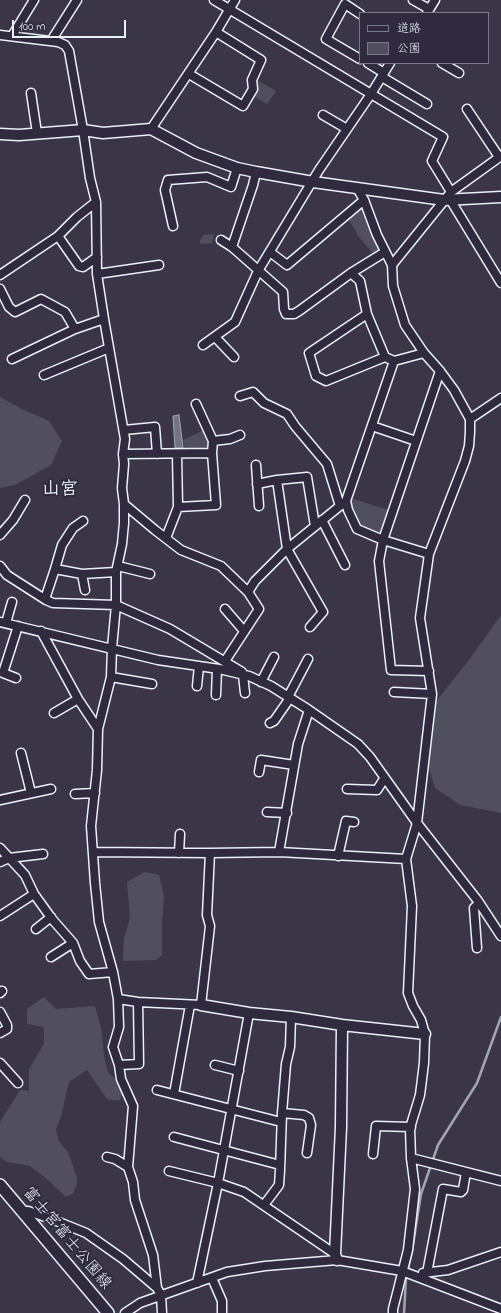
<!DOCTYPE html>
<html>
<head>
<meta charset="utf-8">
<style>
  body { margin:0 }
  #map { position:relative; width:501px; height:1313px; overflow:hidden; background:#3a3648; font-family:"Indie Flower","Klee One",sans-serif }
  canvas { display:block }
  .legend { position:absolute; left:359px; top:12px; width:130px; height:52px; box-sizing:border-box; background:#2f2a3d; border:1px solid #797a88; margin:0; padding:5px 7px; list-style:none; font-size:12px; color:#e8f1f8 }
  .legend li { display:flex; align-items:center; gap:8px; height:20px }
  .legend b { width:20px; border:1px solid #797a88 }
  .scale { position:absolute; left:12px; top:20px; width:114px; height:18px; box-sizing:border-box; border:2px solid #e8f1f8; border-top:0; padding-left:5px; font-size:12px; line-height:14px; white-space:nowrap; color:#e8f1f8; -webkit-text-stroke:3px #2f2a3d; paint-order:stroke }
</style>
</head>
<body>
<div id="map">
<canvas width="501" height="1313"></canvas>
<ul class="legend">
<li><b style="height:5px;background:#2f2a3d"></b>道路</li>
<li><b style="height:11px;background:#504e5f"></b>公園</li>
</ul>
<div class="scale">100 m</div>
</div>
<script>
const c = document.querySelector('canvas').getContext('2d');
c.lineJoin = 'round';
function fillPath(path, color) {
  c.fillStyle = color;
  c.fill(path, 'evenodd');
}
function toPath(rows) {
  const path = new Path2D();
  for (const r of rows) {
    path.moveTo(r[0], r[1]);
    for (let i = 2; i < r.length; i += 2) path.lineTo(r[i], r[i + 1]);
  }
  return path;
}
function trace(path, color, width, dash) {
  c.strokeStyle = color;
  c.lineWidth = width;
  c.lineCap = dash ? 'butt' : 'round';
  c.setLineDash(dash || []);
  c.stroke(path);
}
function write(font, color, halo, rows, align = 'center') {
  c.font = font + ' "Indie Flower","Klee One",sans-serif';
  c.lineWidth = 4;
  c.setLineDash([]);
  c.textBaseline = 'middle';
  c.strokeStyle = halo;
  c.fillStyle = color;
  for (const [text, x, y, turn = 0] of rows) {
    c.save();
    c.translate(x, y);
    c.rotate((+turn || 0) * Math.PI / 180);
    c.textAlign = isNaN(turn) ? turn : align;
    if (halo) c.strokeText(text, 0, 0);
    c.fillText(text, 0, 0);
    c.restore();
  }
}
fillPath(toPath([
  [255,79,276,91,267,104,253,96],
  [364,200,385,252,376,257,359,237,346,215],
  [214,234,212,243,200,244,200,241,203,235],
  [0,397,20,408,49,421,62,441,51,465,15,485,0,488],
  [206,429,211,443,206,449,184,450,183,440],
  [347,497,392,511,383,540,357,529],
  [501,615,501,813,460,805,435,788,420,739,429,710,469,660],
  [145,872,159,875,164,896,162,922,162,955,156,960,123,961,124,938,130,918,127,882],
  [44,997,56,1009,95,1006,102,1032,104,1056,108,1072,125,1089,119,1101,107,1099,87,1070,69,1082,61,1116,56,1130,59,1141,67,1151,71,1160,77,1178,77,1184,73,1194,66,1197,49,1181,30,1166,7,1162,0,1157,0,1122,20,1090,29,1091,29,1069,44,1044,44,1027,27,1024,27,1009]
]), '#504e5f');
const water = toPath([
  [179,415,183,448,175,448,173,416,179,415]
]);
fillPath(water, '#737482');
trace(water, '#a2a6b1', 1);
trace(toPath([
  [404,1313,406,1278,412,1251,421,1194,438,1145,477,1083,501,1017]
]), '#a2a6b1', 2.5);
const minor = toPath([
  [214,0,443,137,432,161,451,192],
  [413,0,429,9],
  [427,13,435,0],
  [360,14,345,4,326,39,360,59],
  [0,35,58,42,65,45,69,51,83,130,90,178,96,202,97,274,104,319,125,439,123,454,124,464,122,488,124,504,124,523,122,544,116,572,116,605,112,648,111,677,98,729],
  [12,36,34,0],
  [51,41,77,0],
  [368,63,384,73],
  [442,63,459,73],
  [189,74,243,106,253,89,252,80,261,60,216,32],
  [382,77,427,104],
  [31,93,37,133],
  [467,109,499,157],
  [323,115,347,129],
  [151,129,216,32,235,0],
  [357,188,364,200,377,235,392,265,393,286,405,325,424,353,440,371,454,390,470,419,470,432,469,446,465,461,429,554,420,618,432,694,417,823,406,859,412,906,408,993,413,1006,421,1020,425,1034,424,1063,420,1095,410,1128,411,1158,415,1189,408,1250,393,1309,393,1313],
  [451,201,501,283],
  [173,226,165,190,168,180,207,177,231,187,237,168],
  [58,236,79,266,83,267,97,257],
  [221,240,232,247,283,292,284,309,286,314,294,314,299,311,351,273,385,252],
  [232,247,253,185,256,172],
  [270,252,287,265,364,200],
  [392,265,451,192,501,156],
  [351,273,360,281,367,314,385,357,394,361,346,501,348,510,357,529,383,540,429,554],
  [97,274,159,265],
  [0,275,58,236,77,217,96,202],
  [0,289,9,307,15,312,41,299,65,312,75,329],
  [367,314,309,353,316,376,326,381,385,357],
  [215,337,234,357],
  [203,345,235,322,258,271,319,170,371,94,390,63],
  [12,359,75,329,104,319],
  [394,361,424,353],
  [44,375,109,348],
  [240,396,253,392,264,403,287,414,295,426,327,464,340,506],
  [470,419,501,398],
  [372,426,416,441],
  [124,430,155,427,157,454],
  [213,441,230,439,240,435],
  [123,454,212,453],
  [256,465,259,506],
  [277,480,287,549,323,612,310,627],
  [257,484,277,480,307,477,315,526],
  [124,504,155,530,181,550,221,566,248,592],
  [178,507,216,505,212,453,213,441,196,404],
  [322,520,345,565],
  [0,535,13,520,25,500],
  [166,538,178,507,177,454],
  [0,566,7,575,46,600,53,603,116,605,170,629,242,672],
  [118,566,150,574],
  [55,569,62,545,73,528,83,521],
  [82,574,85,590],
  [45,599,55,569,82,574,116,572],
  [225,609,244,631],
  [0,622,158,660,219,669,249,676,271,686,309,710,358,744,370,757,417,823,478,901,501,936],
  [6,623,12,602],
  [41,631,78,699,98,729,97,770,91,826,95,883,99,922,113,972,118,999,119,1027,113,1047,119,1065,121,1079,133,1106,128,1167],
  [225,661,259,609,248,592,255,581,287,549,346,501],
  [429,671,391,670,379,561,383,540,440,371],
  [243,675,245,693],
  [111,677,152,684],
  [16,678,3,673,18,626],
  [261,682,274,657],
  [197,686,199,666],
  [394,692,432,694],
  [216,695,217,669],
  [288,697,308,659],
  [54,713,78,699],
  [270,723,274,721,290,698],
  [21,753,31,793],
  [259,772,261,760,294,765],
  [347,789,377,790,384,779],
  [75,794,95,793],
  [0,800,51,789],
  [267,812,287,813],
  [0,848,25,875,34,894,52,919,73,943,80,961,89,974,113,972],
  [94,852,210,853],
  [279,852,298,744,309,710],
  [179,853,180,834],
  [338,856,346,821,354,822],
  [0,862,9,858,43,854],
  [0,916,34,894],
  [36,929,51,917],
  [477,948,474,908,479,903],
  [51,957,73,943],
  [0,993,2,991],
  [118,999,138,1002,201,1005,210,926,207,915,210,853,279,852,406,859],
  [0,1012,7,1025,7,1029,0,1033],
  [0,1063,18,1083],
  [119,1065,139,1064,138,1002],
  [215,1065,239,1071],
  [157,1090,281,1122],
  [174,1094,190,1005],
  [282,1113,304,1115,309,1118,311,1125,307,1153],
  [174,1137,280,1165],
  [373,1154,376,1126,411,1127],
  [107,1157,115,1159,128,1167,133,1182,135,1200,153,1255,157,1288,161,1295,162,1313],
  [411,1158,501,1181],
  [169,1171,218,1183,244,1192,335,1254],
  [264,1205,279,1185,280,1170,282,1113,286,1064,290,1047,291,1017],
  [23,1212,28,1211,54,1220,86,1233,123,1259,157,1288],
  [423,1273,448,1270,501,1252],
  [427,1273,443,1189,461,1192,463,1190,466,1172],
  [212,1278,222,1301,222,1313],
  [197,1283,218,1183,249,1013],
  [125,1313,140,1303,227,1272,265,1266,337,1260,402,1271,501,1309]
]);
const tertiary = toPath([
  [0,134,19,135,83,130,103,133,151,129,196,153,237,168,256,172,313,182,444,200,501,197],
  [201,1005,249,1013,291,1017,342,1025,425,1034],
  [337,1260,335,1254,341,1127,342,1025]
]);
const secondary = toPath([
  [0,1185,108,1313]
]);
trace(minor, '#e8f1f8', 11);
trace(tertiary, '#e8f1f8', 13);
trace(secondary, '#e8f1f8', 14);
trace(minor, '#2f2a3d', 8);
trace(tertiary, '#2f2a3d', 10);
trace(secondary, '#2f2a3d', 11);
write('16px', '#e8f1f8', '#2f2a3d', [
  ["富士宮富士公園線",66,1239,50]
]);
write('bold 18px', '#e8f1f8', '#2f2a3d', [
  ["山宮",60,491]
]);
</script>
</body>
</html>
